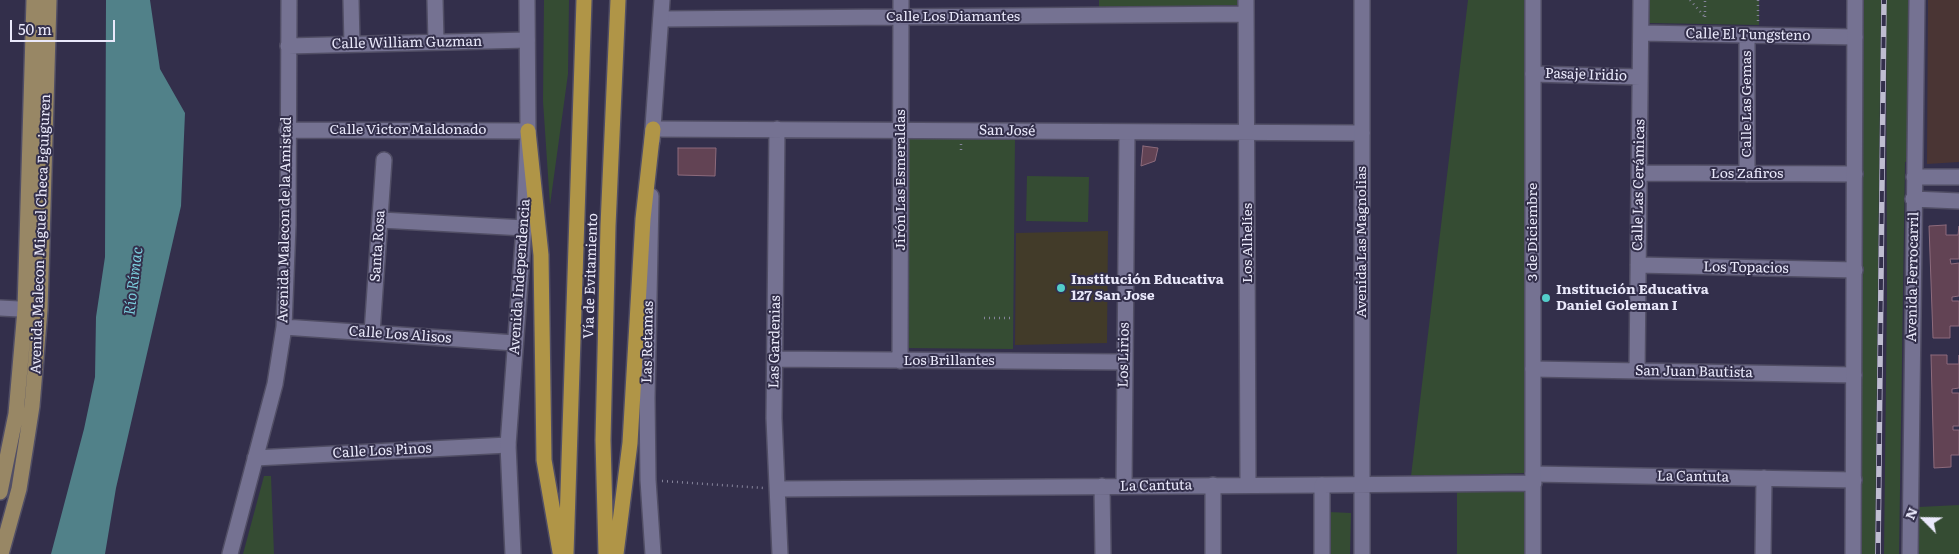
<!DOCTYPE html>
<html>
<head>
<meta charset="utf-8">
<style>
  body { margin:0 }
  #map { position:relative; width:1959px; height:554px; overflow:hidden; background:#332f4b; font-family:Literata,serif }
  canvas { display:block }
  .north { position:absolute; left:1899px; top:494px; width:50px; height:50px; -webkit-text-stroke:4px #332f4b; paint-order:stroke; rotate:293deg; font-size:14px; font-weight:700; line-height:20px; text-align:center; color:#eae9fb }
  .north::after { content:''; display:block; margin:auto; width:18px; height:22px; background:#eae9fb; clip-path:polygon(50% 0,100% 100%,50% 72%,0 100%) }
  .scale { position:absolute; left:10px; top:20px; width:105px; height:22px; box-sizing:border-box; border:2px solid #eae9fb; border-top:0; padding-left:6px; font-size:15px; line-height:18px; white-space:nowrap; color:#eae9fb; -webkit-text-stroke:4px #332f4b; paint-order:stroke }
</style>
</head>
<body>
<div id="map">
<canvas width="1959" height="554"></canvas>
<div class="north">N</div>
<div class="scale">50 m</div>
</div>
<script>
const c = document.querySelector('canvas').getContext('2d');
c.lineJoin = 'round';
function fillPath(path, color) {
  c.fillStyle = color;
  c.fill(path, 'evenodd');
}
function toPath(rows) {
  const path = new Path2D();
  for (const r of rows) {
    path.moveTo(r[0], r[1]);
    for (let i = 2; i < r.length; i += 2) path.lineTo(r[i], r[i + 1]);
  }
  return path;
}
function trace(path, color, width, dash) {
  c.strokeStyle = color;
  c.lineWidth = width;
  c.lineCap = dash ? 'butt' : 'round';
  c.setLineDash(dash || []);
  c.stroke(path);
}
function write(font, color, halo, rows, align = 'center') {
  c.font = font + ' Literata,serif';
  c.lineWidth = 4;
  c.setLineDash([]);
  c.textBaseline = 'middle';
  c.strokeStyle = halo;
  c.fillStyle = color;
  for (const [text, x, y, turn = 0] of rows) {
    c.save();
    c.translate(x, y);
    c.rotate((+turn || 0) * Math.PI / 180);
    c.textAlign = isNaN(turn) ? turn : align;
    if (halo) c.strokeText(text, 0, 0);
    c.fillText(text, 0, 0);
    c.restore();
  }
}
fillPath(toPath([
  [1928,0,1959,0,1959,162,1927,164]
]), '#4a3534');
fillPath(toPath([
  [1108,231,1107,343,1015,345,1016,233]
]), '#423b29');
fillPath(toPath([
  [544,0,569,0,568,74,550,205,543,101],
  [1099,0,1241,0,1241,5,1099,7],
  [1468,0,1525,0,1528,473,1411,476],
  [1647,0,1759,0,1759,25,1647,23],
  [1863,0,1881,0,1875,554,1858,554],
  [1886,0,1924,0,1922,161,1905,162,1899,554,1884,554,1887,294],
  [1015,137,1013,349,904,348,907,138],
  [1027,176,1089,177,1088,222,1026,221],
  [264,476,271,476,274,554,243,554],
  [1527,485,1526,554,1457,554,1457,486],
  [1959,505,1959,554,1918,554,1919,507],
  [1329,512,1351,513,1350,554,1329,554]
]), '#354c33');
fillPath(toPath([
  [106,0,150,0,160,69,185,113,181,206,116,488,105,554,51,554,84,429,95,377,96,317,105,257]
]), '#518189');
const building = toPath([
  [1143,146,1158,148,1155,161,1141,166,1143,146],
  [678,148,716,148,715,176,678,175,678,148],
  [1946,225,1946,235,1958,235,1959,226,1959,259,1950,259,1951,264,1959,263,1959,296,1952,297,1952,301,1959,301,1959,326,1950,326,1950,338,1933,338,1929,226,1946,225],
  [1931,355,1947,355,1947,364,1959,364,1959,355,1959,388,1952,389,1952,393,1959,393,1959,426,1953,426,1953,430,1959,430,1959,455,1951,455,1951,467,1934,468,1931,355]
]);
fillPath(building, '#624354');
trace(building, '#8d6b7c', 1);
const street = toPath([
  [351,0,352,44],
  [435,0,436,42],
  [1246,0,1248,485],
  [661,19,1246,14],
  [1641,33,1855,37],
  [1747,35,1747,174],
  [288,46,527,40],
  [1533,74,1640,77],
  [653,129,1362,133],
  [777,129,774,418,780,554],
  [287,130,528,131],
  [1639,173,1855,174],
  [381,220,524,228],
  [1638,265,1855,270],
  [0,308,38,310],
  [284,327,515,343],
  [372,333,384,160],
  [775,359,1124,362],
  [900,361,901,0],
  [1533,369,1854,375],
  [1637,371,1641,0],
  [255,458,508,445],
  [1533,474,1854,480],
  [1102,486,1103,554],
  [1124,486,1127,133],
  [778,489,1322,485],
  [230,554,275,384,284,327,288,225,289,0],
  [1213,554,1213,485],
  [1763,554,1764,478]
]);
const secondary = toPath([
  [1362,0,1362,554],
  [1533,0,1533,554],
  [652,141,662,0],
  [1914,177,1959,177],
  [651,196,647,398,648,480,653,554],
  [1913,199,1959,201],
  [513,554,508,445,524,228,528,131,527,0],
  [1322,554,1322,485,1534,483],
  [1853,554,1855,0],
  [1910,554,1917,0]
]);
const primary = toPath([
  [0,492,16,414,25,310,34,0],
  [1,554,19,489,32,406,40,310,49,0]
]);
const highway = toPath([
  [528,131,541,255,544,460,560,552],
  [566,554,584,0],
  [606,554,603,440,608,226,618,0],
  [616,554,630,443,643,219,653,129]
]);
trace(street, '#514e65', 18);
trace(secondary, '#514e65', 18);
trace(primary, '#514e65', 18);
trace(highway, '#514e65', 18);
trace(toPath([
  [1690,0,1705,17],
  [1705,17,1705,0],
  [1758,21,1758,0],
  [961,144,961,152],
  [984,318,1013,318],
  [662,481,764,488]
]), '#86849b', 2.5, [1, 4]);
trace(street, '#757292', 15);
trace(secondary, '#757292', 15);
trace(primary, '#988765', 15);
trace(highway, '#b09547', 15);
const rail = toPath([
  [1878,554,1884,0]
]);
trace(rail, '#bfbdd1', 5.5);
trace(rail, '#332f4b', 4, [11]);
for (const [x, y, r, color] of [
  [1061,288,5,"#53cdca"],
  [1546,298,5,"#53cdca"]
]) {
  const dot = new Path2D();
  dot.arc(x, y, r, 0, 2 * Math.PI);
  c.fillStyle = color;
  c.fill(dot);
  trace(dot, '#332f4b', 2);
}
write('14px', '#eae9fb', '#332f4b', [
  ["Calle Los Diamantes",953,17],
  ["Calle El Tungsteno",1748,35,1],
  ["Calle William Guzman",407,43,-1],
  ["Pasaje Iridio",1586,75,2],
  ["Calle Las Gemas",1747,104,-90],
  ["Calle Victor Maldonado",408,130],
  ["San José",1007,131,1],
  ["Los Zafiros",1747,174],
  ["Jirón Las Esmeraldas",901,180,-90],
  ["Calle Las Cerámicas",1639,185,-89],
  ["Avenida Malecon de la Amistad",285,220,-89],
  ["3 de Diciembre",1533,232,-90],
  ["Avenida Malecon Miguel Checa Eguiguren",41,234,-88],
  ["Avenida Las Magnolias",1362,242,-90],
  ["Los Alhelíes",1248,243,-90],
  ["Santa Rosa",378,246,-86],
  ["Los Topacios",1746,268,1],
  ["Vía de Evitamiento",591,276,-88],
  ["Avenida Independencia",520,277,-86],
  ["Avenida Ferrocarril",1913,277,-89],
  ["Calle Los Alisos",400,335,4],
  ["Las Retamas",648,342,-89],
  ["Las Gardenias",775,342,-89],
  ["Los Lirios",1124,355,-89],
  ["Los Brillantes",949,361],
  ["San Juan Bautista",1694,372,1],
  ["Calle Los Pinos",382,451,-3],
  ["La Cantuta",1693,477,1],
  ["La Cantuta",1156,486,-1]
]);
write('bold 14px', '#eae9fb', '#332f4b', [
  ["Institución Educativa",1071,280],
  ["127 San Jose",1071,296],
  ["Institución Educativa",1556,290],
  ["Daniel Goleman I",1556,306]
], 'left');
write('italic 15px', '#7bcedd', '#332f4b', [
  ["Río Rímac",134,281,-83]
]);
</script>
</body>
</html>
